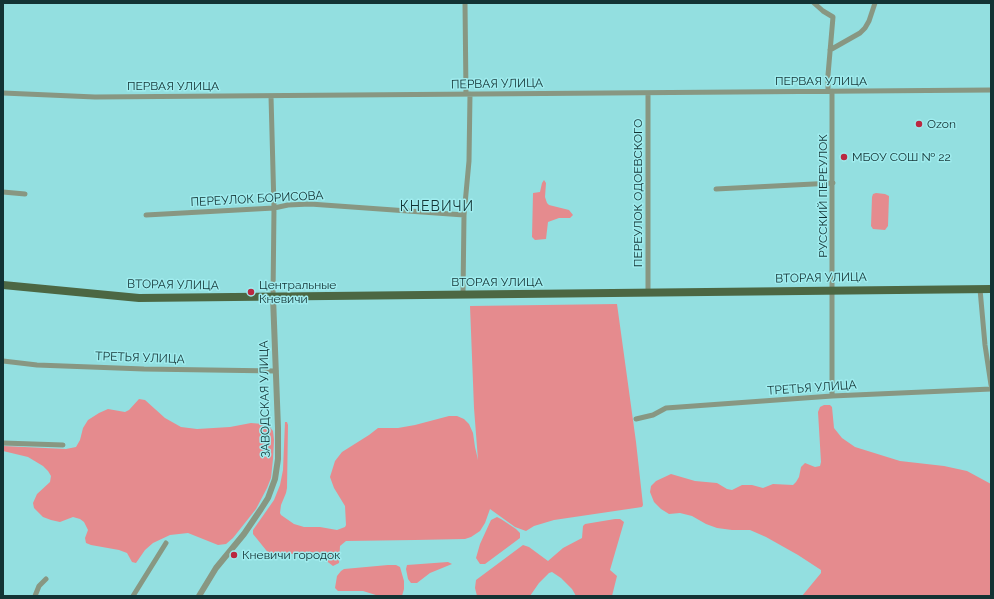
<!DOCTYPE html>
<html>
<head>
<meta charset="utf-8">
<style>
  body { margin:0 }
  #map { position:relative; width:994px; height:599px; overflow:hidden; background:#93dfe0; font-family:Raleway,sans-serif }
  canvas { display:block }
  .frame { position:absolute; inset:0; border:4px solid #133334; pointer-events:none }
</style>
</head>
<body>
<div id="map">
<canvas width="994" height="599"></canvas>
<div class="frame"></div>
</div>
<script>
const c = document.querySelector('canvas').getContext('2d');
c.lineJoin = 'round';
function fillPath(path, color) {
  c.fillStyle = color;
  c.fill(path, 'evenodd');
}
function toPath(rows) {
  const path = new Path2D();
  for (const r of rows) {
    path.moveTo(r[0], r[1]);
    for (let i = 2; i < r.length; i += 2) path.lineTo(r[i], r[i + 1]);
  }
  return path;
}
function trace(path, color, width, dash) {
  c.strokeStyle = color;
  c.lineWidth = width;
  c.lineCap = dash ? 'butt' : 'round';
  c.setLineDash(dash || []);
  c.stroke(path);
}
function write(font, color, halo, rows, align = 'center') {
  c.font = font + ' Raleway,sans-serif';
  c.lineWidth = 3;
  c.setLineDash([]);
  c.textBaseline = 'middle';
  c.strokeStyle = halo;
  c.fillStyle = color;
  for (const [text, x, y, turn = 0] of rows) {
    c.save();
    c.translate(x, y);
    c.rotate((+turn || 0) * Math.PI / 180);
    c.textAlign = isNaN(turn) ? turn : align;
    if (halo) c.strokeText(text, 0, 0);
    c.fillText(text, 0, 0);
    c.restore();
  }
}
fillPath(toPath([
  [544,180,546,183,545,197,547,203,549,205,569,210,573,215,570,218,559,218,548,222,546,239,535,240,532,237,533,193,540,192,542,183],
  [876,193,885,194,889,196,888,226,885,230,873,229,871,226,872,197,873,194],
  [617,304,636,442,643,505,642,507,554,520,534,526,526,531,515,527,490,509,485,523,480,531,471,537,465,539,415,540,346,541,340,546,339,563,333,566,316,553,310,552,273,556,270,555,253,534,253,530,274,500,280,485,283,470,285,422,287,422,288,425,287,488,286,493,281,505,280,513,281,515,294,524,304,527,320,527,337,530,345,527,346,525,345,506,334,488,330,477,335,461,342,452,369,435,378,428,398,428,415,425,449,416,457,416,464,419,469,424,473,433,475,447,478,460,474,408,470,306],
  [139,399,145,400,165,418,181,427,197,429,230,427,251,423,263,424,269,426,273,431,274,440,273,459,271,478,267,488,256,509,233,538,226,544,218,545,188,533,170,535,153,543,145,550,136,563,132,562,127,553,119,550,91,545,86,543,85,538,88,530,84,522,80,519,73,517,60,522,51,520,43,517,34,508,33,503,37,494,50,482,51,476,48,471,43,466,28,457,3,451,3,446,66,449,76,447,80,440,83,428,88,420,99,413,108,409,125,412,129,410],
  [824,405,830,405,832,407,834,428,842,438,855,447,900,461,944,466,967,471,991,484,991,596,802,596,821,573,821,570,798,555,766,537,750,530,732,530,717,528,706,524,692,516,680,513,669,514,661,509,654,502,650,492,651,486,656,481,671,474,695,481,717,483,727,489,732,490,742,485,752,485,763,488,773,484,793,485,796,482,799,477,801,467,805,463,815,467,820,466,821,462,818,412,820,407],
  [497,517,501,519,516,529,520,533,520,538,485,564,480,564,476,558,480,544,491,520],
  [615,519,620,519,624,522,610,570,617,576,612,596,576,596,572,589,561,578,552,572,549,573,539,583,530,596,477,596,475,588,476,580,523,545,529,547,548,561,563,548,582,538,583,526,585,524],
  [448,562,452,564,430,573,417,583,411,583,408,579,406,569,407,565],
  [388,565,396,565,400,567,404,581,404,589,402,596,379,596,363,591,338,591,335,588,337,576,341,571,344,569]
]), '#e58b8e');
trace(toPath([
  [465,3,466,94],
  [814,3,823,11,833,17,828,75,828,91],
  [830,50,860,33,865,28,869,21,875,3],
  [3,93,95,97,991,90],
  [271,96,274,208,273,297],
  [716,189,833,183],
  [3,192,25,194],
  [146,215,274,208,288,205,310,204,464,215],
  [980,289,985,345,991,385],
  [648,293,648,93],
  [463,294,464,215,469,161,470,94],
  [3,361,37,365,144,369,276,371],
  [832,396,832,91],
  [636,419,653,415,666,408,832,396,991,389],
  [3,443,63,445],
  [35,596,39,586,46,579],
  [133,596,166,543]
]), '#889782', 5);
trace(toPath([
  [199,596,216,568,244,534,261,509,268,498,275,479,278,459,278,428,273,297]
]), '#889782', 6);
trace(toPath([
  [3,285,139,298,991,289]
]), '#4c6743', 8);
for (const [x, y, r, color] of [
  [919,124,4,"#ba2840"],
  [844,157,4,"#ba2840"],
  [251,292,4,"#ba2840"],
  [234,555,4,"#ba2840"]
]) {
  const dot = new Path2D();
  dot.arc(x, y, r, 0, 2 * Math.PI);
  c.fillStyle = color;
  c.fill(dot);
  trace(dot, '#a0ecee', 1.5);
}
write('12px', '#133334', '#a0ecee', [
  ["ПЕРВАЯ УЛИЦА",821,81],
  ["ПЕРВАЯ УЛИЦА",497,84,-1],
  ["ПЕРВАЯ УЛИЦА",173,86],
  ["ПЕРЕУЛОК ОДОЕВСКОГО",638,193,-90],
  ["РУССКИЙ ПЕРЕУЛОК",823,196,-90],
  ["ПЕРЕУЛОК БОРИСОВА",257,199,-3],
  ["ВТОРАЯ УЛИЦА",821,278,-1],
  ["ВТОРАЯ УЛИЦА",497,282],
  ["ВТОРАЯ УЛИЦА",173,285,1],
  ["ТРЕТЬЯ УЛИЦА",140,358,2],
  ["ТРЕТЬЯ УЛИЦА",812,388,-4],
  ["ЗАВОДСКАЯ УЛИЦА",265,399,-91]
]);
write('12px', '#133334', '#a0ecee', [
  ["Ozon",927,124],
  ["МБОУ СОШ № 22",852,157],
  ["Центральные",259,285],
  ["Кневичи",259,299],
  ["Кневичи городок",242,555]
], 'left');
c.letterSpacing = '1px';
write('14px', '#133334', '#a0ecee', [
  ["КНЕВИЧИ",437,207]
]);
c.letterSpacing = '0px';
</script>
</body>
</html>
